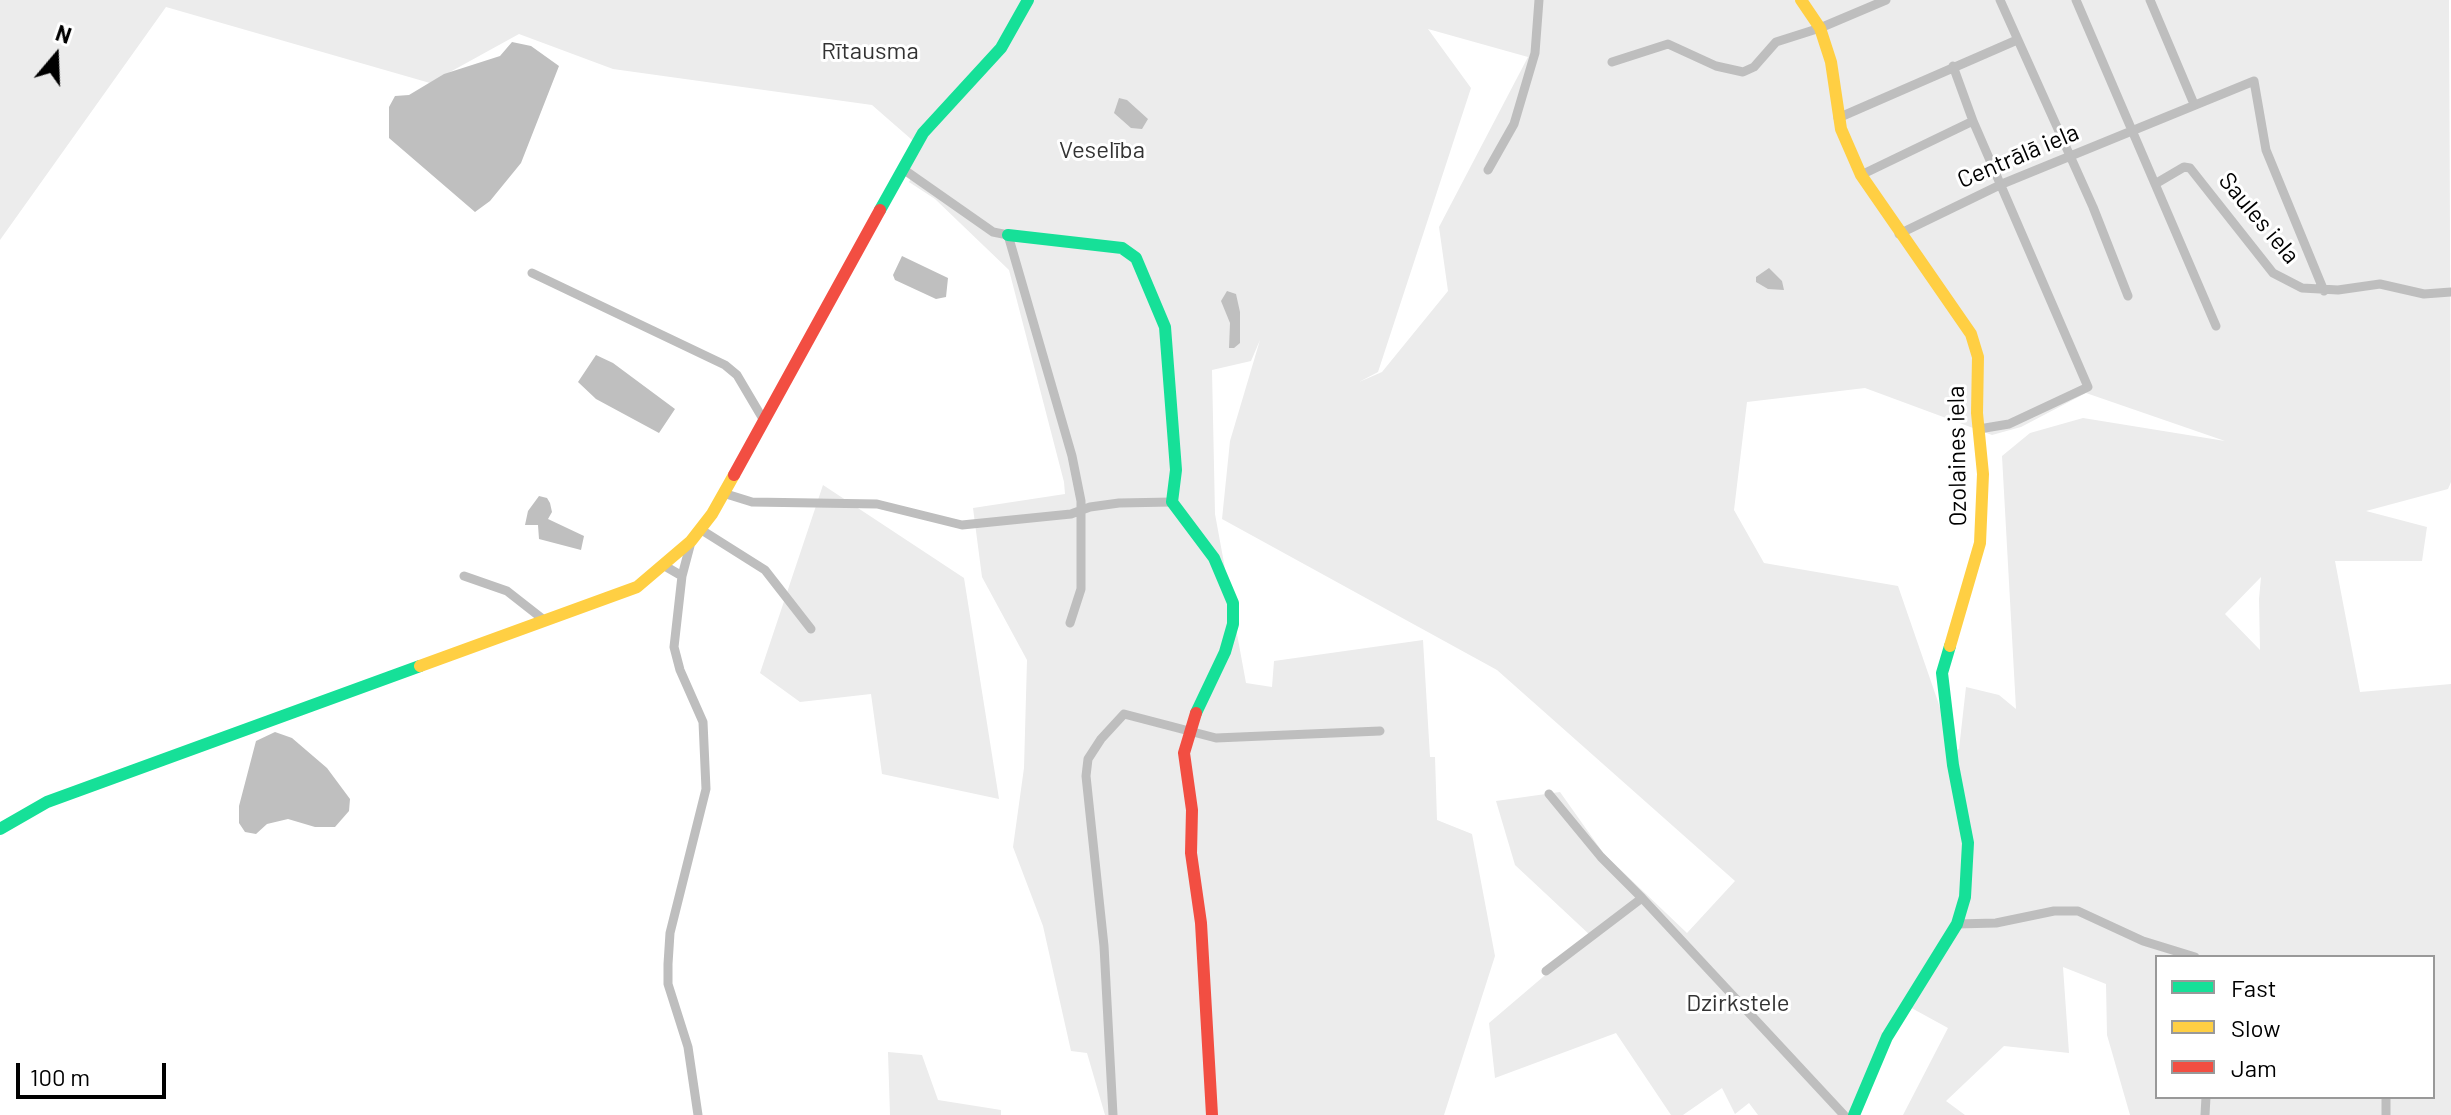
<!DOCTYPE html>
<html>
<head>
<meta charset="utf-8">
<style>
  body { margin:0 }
  #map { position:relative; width:2451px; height:1115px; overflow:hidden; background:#fff; font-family:Barlow,sans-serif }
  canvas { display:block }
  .legend { position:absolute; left:2155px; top:955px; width:280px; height:144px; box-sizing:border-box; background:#fff; border:2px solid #999; margin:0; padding:10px 14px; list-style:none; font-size:24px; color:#000 }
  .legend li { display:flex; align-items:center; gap:16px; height:40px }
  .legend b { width:40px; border:2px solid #999 }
  .north { position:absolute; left:16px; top:16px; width:80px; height:80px; -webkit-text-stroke:6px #fff; paint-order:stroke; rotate:19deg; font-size:22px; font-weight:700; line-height:32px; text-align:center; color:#000 }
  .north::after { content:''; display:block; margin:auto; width:28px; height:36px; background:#000; clip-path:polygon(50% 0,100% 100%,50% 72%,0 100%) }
  .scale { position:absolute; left:16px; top:1063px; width:150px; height:36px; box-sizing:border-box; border:4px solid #000; border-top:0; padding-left:10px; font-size:24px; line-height:28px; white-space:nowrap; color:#000; -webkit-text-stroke:6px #fff; paint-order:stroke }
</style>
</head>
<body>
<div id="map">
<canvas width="2451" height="1115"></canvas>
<ul class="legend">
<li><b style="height:10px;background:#16e098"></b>Fast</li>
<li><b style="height:10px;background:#ffcf43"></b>Slow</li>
<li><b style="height:10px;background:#f24e42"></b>Jam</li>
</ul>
<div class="north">N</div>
<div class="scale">100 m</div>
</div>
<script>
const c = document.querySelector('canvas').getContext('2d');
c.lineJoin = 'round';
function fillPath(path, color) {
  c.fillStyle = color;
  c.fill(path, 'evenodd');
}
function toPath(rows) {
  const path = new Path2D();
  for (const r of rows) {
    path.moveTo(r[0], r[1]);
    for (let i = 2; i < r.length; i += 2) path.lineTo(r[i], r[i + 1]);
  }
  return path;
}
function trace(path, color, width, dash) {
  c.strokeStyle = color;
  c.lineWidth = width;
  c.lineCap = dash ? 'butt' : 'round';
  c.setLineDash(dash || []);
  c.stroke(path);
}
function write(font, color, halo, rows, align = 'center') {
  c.font = font + ' Barlow,sans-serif';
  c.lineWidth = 6;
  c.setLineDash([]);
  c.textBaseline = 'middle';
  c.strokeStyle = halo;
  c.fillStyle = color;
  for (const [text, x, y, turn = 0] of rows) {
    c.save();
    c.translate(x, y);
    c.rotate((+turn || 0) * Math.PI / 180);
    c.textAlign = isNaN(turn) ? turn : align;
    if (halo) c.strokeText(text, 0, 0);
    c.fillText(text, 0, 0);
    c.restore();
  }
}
fillPath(toPath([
  [0,0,2449,0,2451,482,2448,489,2366,511,2427,527,2422,561,2335,561,2360,692,2451,684,2451,1115,2130,1115,2107,1035,2106,984,2063,967,2069,1053,2004,1046,1946,1101,1965,1115,1903,1115,1948,1028,1906,1005,1886,1032,1881,1030,1887,1036,1856,1115,1758,1115,1749,1103,1735,1114,1722,1088,1683,1115,1671,1115,1616,1033,1495,1078,1489,1023,1591,936,1515,865,1496,801,1560,792,1604,854,1687,933,1735,881,1497,670,1222,519,1230,441,1260,340,1251,361,1212,370,1215,514,1246,683,1272,687,1274,661,1423,640,1430,757,1435,757,1437,820,1472,834,1495,956,1444,1115,1105,1115,1087,1053,1071,1051,1043,926,1013,847,1024,768,1027,660,982,577,973,508,1065,494,1064,482,1009,270,935,199,909,182,912,177,903,169,919,146,872,105,613,69,519,34,430,83,166,7,0,240],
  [1428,29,1528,57,1439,227,1448,291,1382,372,1359,382,1378,372,1471,88],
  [1865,388,1992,435,2021,427,2086,393,2225,441,2083,418,2030,433,2002,456,2016,709,1999,695,1966,687,1959,749,1955,751,1898,586,1764,563,1734,510,1747,402],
  [2261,577,2259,599,2260,650,2225,614],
  [2157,957,2433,957,2433,1097,2157,1097],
  [823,485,964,578,999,799,882,774,871,694,800,702,760,673],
  [888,1052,922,1055,938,1100,1001,1110,1001,1115,890,1115]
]), '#ececec');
fillPath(toPath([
  [512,42,531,46,559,66,521,163,490,201,475,212,389,138,389,107,395,96,409,95,444,74,500,56],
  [1119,98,1127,100,1148,119,1142,129,1131,128,1114,113],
  [902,256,948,278,946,297,936,299,895,280,893,275],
  [1769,268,1782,281,1784,290,1768,289,1756,282,1756,277],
  [1227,291,1236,294,1240,312,1240,343,1234,348,1229,348,1230,323,1221,301],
  [596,355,613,363,675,409,659,433,596,399,578,382],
  [539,496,547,498,550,503,552,512,548,519,584,536,581,550,539,539,538,525,525,525,528,511],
  [275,732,292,738,327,768,350,799,349,811,335,827,315,827,288,819,267,824,256,834,245,832,239,823,239,806,256,741]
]), '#bfbfbf');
trace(toPath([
  [2000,0,2093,207,2128,296],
  [2076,0,2216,326],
  [2150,0,2194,104],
  [1612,62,1668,44,1716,66,1743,72,1754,67,1776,42,1820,28,1886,0],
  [1953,66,1973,121,2088,387,2009,424,1979,429],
  [1838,118,2017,40],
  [903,169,993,232,1008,235,1072,456,1081,501,1081,589,1070,623],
  [1488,170,1514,124,1535,53,1539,0],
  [1861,175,1973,121],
  [2155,184,2184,167,2190,168,2273,273,2302,288,2338,290,2380,284,2424,294,2451,292],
  [1899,234,2002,184,2254,81,2266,150,2324,291],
  [532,273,725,365,737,375,763,419],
  [723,493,752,502,877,504,962,525,1071,514,1090,507,1119,503,1172,502],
  [700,529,765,570,811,629],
  [691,542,682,576,674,647,680,670,703,722,706,789,670,933,668,964,668,984,688,1047,698,1115],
  [663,565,682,576],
  [464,576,507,591,544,620],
  [1549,794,1601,857,1642,898,1844,1115],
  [1957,924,1996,923,2054,911,2078,911,2143,941,2195,957],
  [1546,971,1642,898],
  [1113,1115,1104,946,1086,776,1088,759,1101,739,1124,714,1216,738,1380,731],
  [2205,1115,2206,1097],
  [2386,1115,2386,1097]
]), '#bebebe', 9);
trace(toPath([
  [880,210,923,133,1001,48,1028,0],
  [1008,235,1122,248,1136,258,1165,327,1176,470,1172,502,1214,558,1233,603,1233,624,1225,652,1196,713],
  [0,829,47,802,420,666],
  [1854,1115,1887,1037,1957,924,1965,897,1968,843,1953,765,1942,673,1950,646]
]), '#16e098', 12);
trace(toPath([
  [1801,0,1820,28,1831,62,1841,129,1861,175,1971,334,1978,357,1977,413,1983,474,1980,543,1950,646],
  [420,666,637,587,691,541,712,514,734,475]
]), '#ffcf43', 12);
trace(toPath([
  [734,475,880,210],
  [1196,713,1184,753,1192,810,1191,853,1201,923,1212,1115]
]), '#f24e42', 12);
write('24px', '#333', '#fff', [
  ["Rītausma",870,51],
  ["Veselība",1102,150],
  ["Dzirkstele",1738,1003]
]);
write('24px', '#000', '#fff', [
  ["Centrālā iela",2018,156,-23],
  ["Saules iela",2259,218,50],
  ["Ozolaines iela",1957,456,-91]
]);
</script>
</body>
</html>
